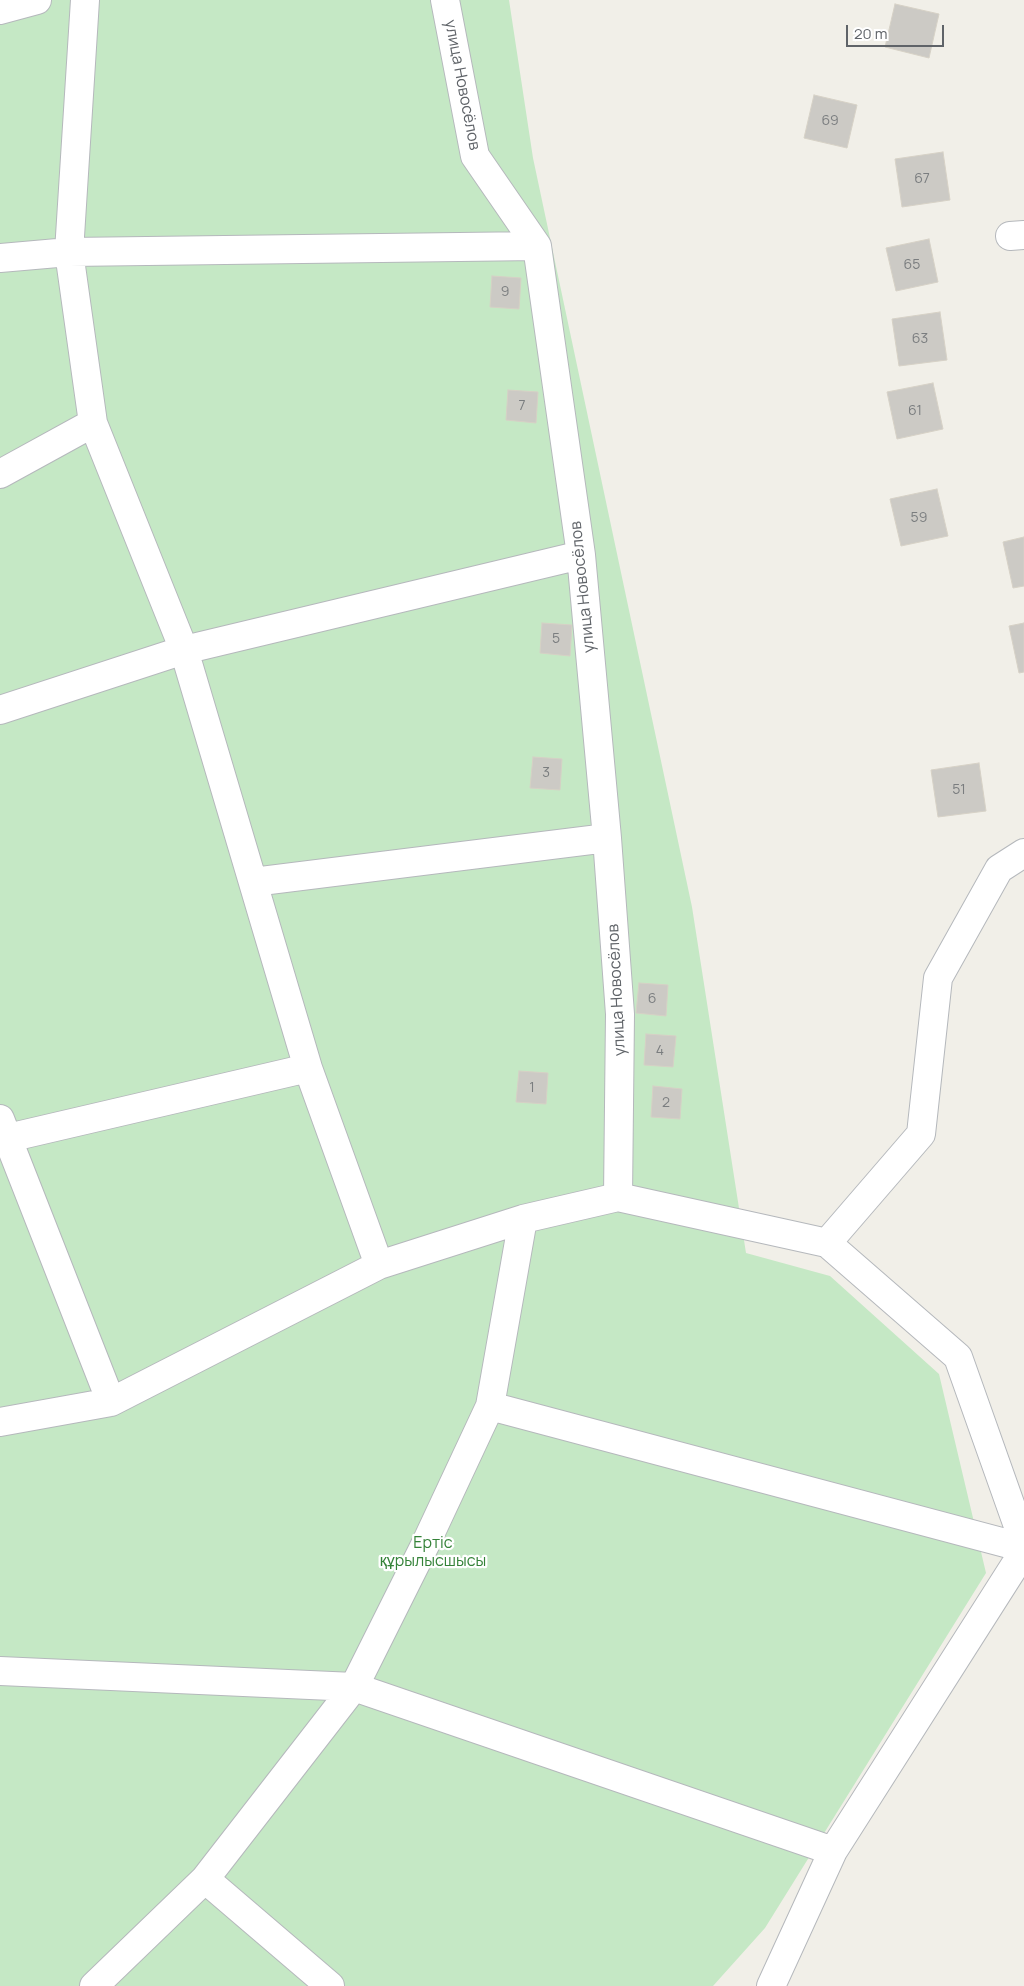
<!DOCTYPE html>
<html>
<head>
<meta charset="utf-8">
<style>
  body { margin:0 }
  #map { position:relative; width:1024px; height:1986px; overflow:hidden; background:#f1efe8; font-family:Manrope,sans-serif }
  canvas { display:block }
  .scale { position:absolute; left:846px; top:25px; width:98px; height:22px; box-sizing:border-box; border:2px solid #5f6368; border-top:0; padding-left:6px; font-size:15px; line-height:18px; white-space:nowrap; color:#5f6368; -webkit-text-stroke:4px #fff; paint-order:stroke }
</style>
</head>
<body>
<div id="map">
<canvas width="1024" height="1986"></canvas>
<div class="scale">20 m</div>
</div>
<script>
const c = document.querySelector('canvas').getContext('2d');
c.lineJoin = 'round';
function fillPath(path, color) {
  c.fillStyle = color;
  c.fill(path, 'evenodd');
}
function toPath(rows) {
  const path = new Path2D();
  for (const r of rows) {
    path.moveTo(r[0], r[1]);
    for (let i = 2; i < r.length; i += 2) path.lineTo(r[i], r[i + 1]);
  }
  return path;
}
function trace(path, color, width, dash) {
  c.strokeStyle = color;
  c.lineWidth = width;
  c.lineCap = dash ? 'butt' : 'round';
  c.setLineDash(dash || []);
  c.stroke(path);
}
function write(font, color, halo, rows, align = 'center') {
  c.font = font + ' Manrope,sans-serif';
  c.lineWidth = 4.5;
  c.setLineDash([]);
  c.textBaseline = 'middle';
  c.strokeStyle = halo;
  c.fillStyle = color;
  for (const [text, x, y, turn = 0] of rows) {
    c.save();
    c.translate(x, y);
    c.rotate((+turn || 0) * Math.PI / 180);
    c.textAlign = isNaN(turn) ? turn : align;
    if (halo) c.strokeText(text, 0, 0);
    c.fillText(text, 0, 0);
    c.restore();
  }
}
fillPath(toPath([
  [0,0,509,0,533,158,692,907,746,1253,830,1276,939,1374,986,1573,765,1928,713,1986,0,1986]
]), '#c5e8c5');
const building = toPath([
  [895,4,939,14,929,58,885,47,895,4],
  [814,95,857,105,847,148,804,138,814,95],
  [943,152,950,200,902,207,895,159,943,152],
  [929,239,938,282,896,291,886,248,929,239],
  [492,276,521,278,519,309,490,307,492,276],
  [940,312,947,360,899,366,892,319,940,312],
  [933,383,943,429,897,439,887,392,933,383],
  [508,390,538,392,536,423,506,420,508,390],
  [937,489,948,536,901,546,890,499,937,489],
  [1024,537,1024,586,1013,588,1003,542,1024,537],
  [542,623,572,625,570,656,540,653,542,623],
  [1024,623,1024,672,1019,673,1009,626,1024,623],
  [533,757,562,759,560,790,530,788,533,757],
  [979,763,986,811,938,817,931,770,979,763],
  [639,983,668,985,666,1016,636,1013,639,983],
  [646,1034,676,1036,673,1067,644,1065,646,1034],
  [519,1071,548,1073,546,1104,516,1102,519,1071],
  [653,1086,682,1089,680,1119,651,1117,653,1086]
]);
fillPath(building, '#cccac5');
trace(building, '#d6d1c6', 1);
const minor = toPath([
  [85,0,69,252,537,246],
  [445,0,475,156,537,246,581,555,607,838,620,1014,618,1197],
  [0,10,37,0],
  [1010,236,1024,235],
  [0,258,69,252,93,423,184,650,308,1068,379,1265],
  [0,474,93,423],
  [0,710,184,650,581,555],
  [253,882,607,838],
  [0,1119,111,1402],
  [8,1138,308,1068],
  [827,1243,921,1134,938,978,999,869,1024,853],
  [490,1406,1024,1548],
  [0,1422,111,1402,379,1265,523,1219,618,1197,827,1243,958,1357,1024,1543],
  [0,1671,354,1687,833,1851],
  [205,1879,330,1986],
  [94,1986,205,1879,354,1687,425,1545,490,1406,523,1219],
  [771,1986,833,1851,1024,1551]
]);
trace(minor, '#b5b8bc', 30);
trace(minor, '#fff', 28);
write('14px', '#7a7d7f', null, [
  ["69",830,121],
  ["67",922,179],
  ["65",912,265],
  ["9",505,292],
  ["63",920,339],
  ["7",522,406],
  ["61",915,411],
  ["59",919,518],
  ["5",556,639],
  ["3",546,773],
  ["51",959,790],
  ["6",652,999],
  ["4",660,1051],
  ["1",532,1088],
  ["2",666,1103]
]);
write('16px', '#5f6368', '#fff', [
  ["улица Новосёлов",462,85,79],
  ["улица Новосёлов",583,587,-96],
  ["улица Новосёлов",617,990,-93]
]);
write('16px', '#348238', '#fff', [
  ["Ертіс",433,1544],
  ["құрылысшысы",433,1562]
]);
</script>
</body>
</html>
